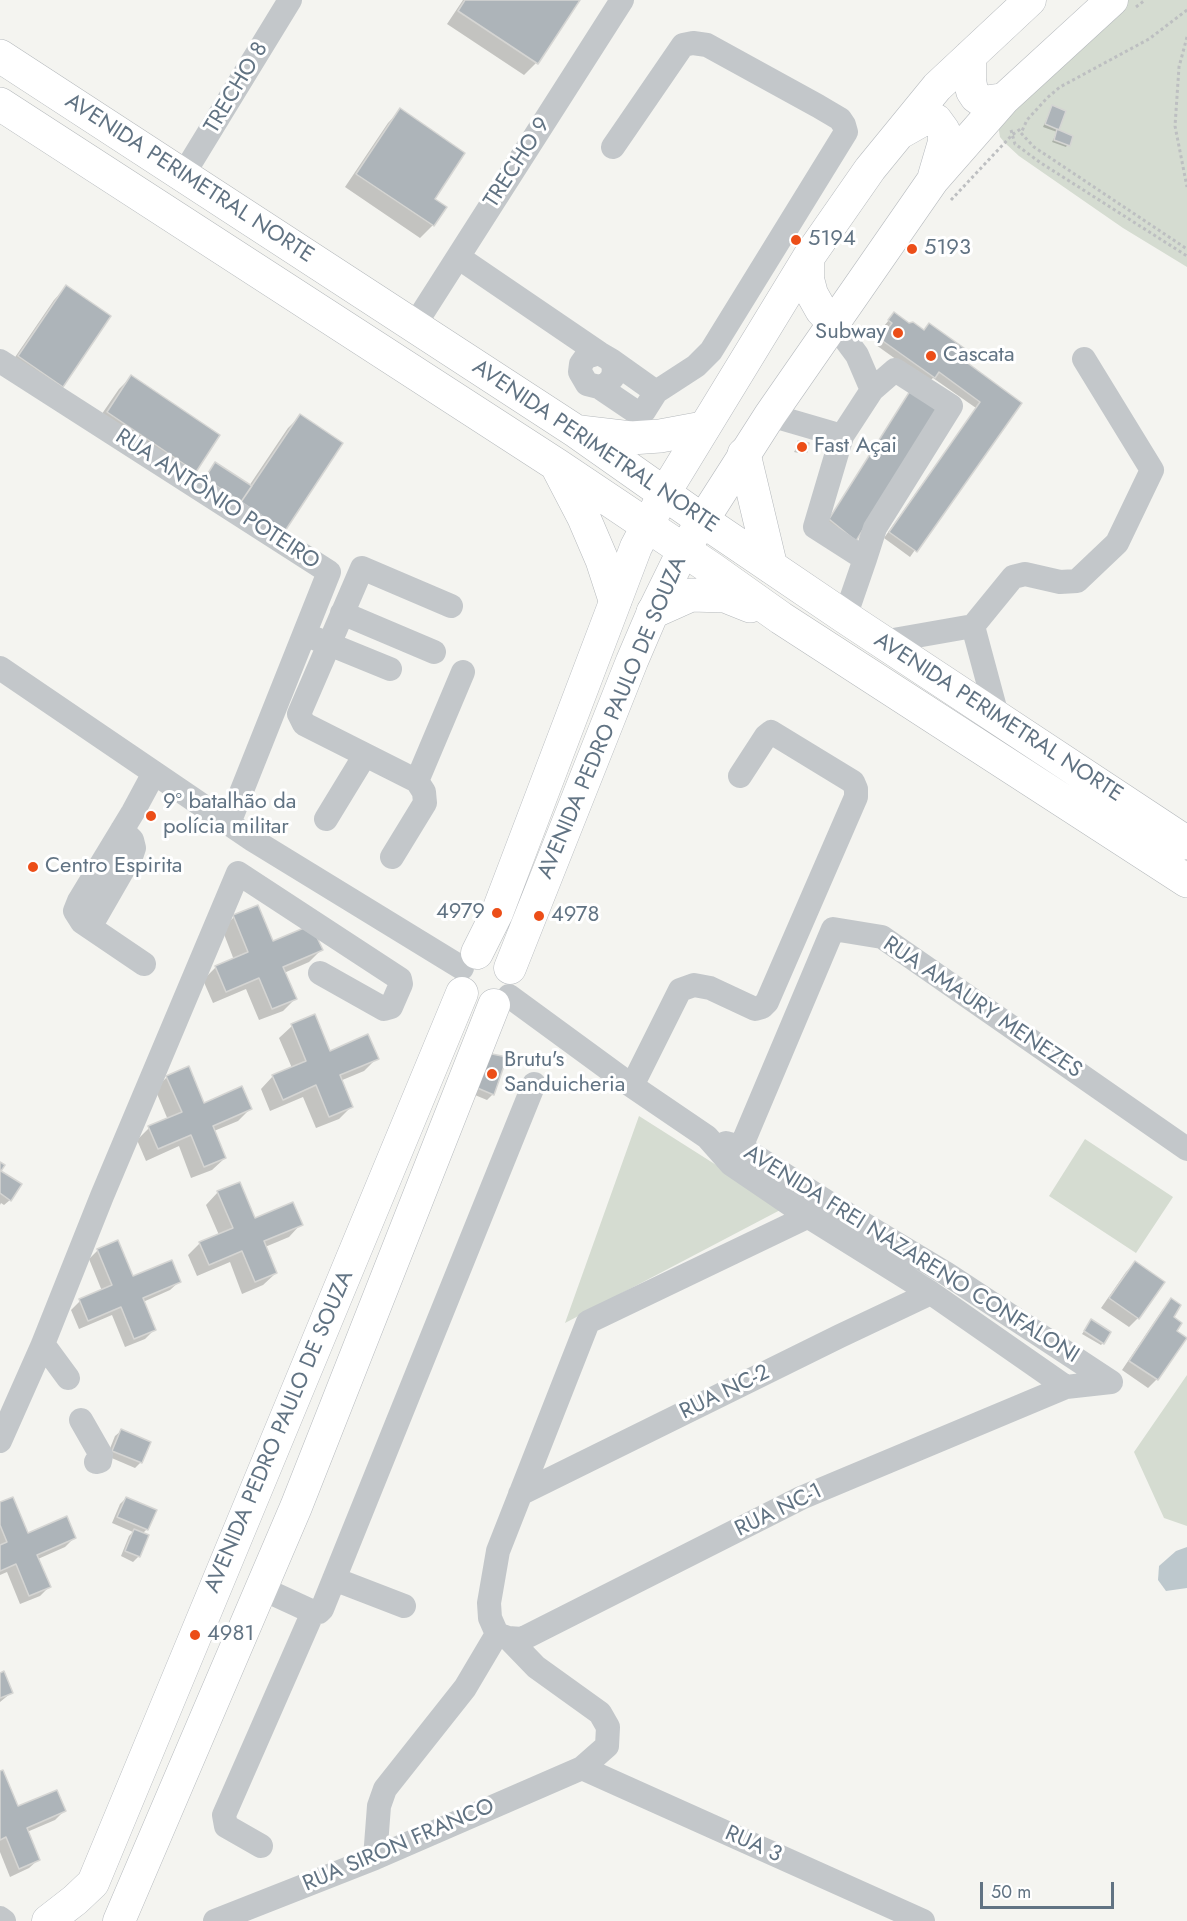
<!DOCTYPE html>
<html>
<head>
<meta charset="utf-8">
<style>
  body { margin:0 }
  #map { position:relative; width:1187px; height:1921px; overflow:hidden; background:#f4f4f0; font-family:Jost,sans-serif }
  canvas { display:block }
  .scale { position:absolute; left:980px; top:1882px; width:134px; height:27px; box-sizing:border-box; border:3px solid #617383; border-top:0; padding-left:8px; font-size:18px; line-height:21px; white-space:nowrap; color:#617383; -webkit-text-stroke:4px #fff; paint-order:stroke }
</style>
</head>
<body>
<div id="map">
<canvas width="1187" height="1921"></canvas>
<div class="scale">50 m</div>
</div>
<script>
const c = document.querySelector('canvas').getContext('2d');
c.lineJoin = 'round';
function fillPath(path, color) {
  c.fillStyle = color;
  c.fill(path, 'evenodd');
}
function toPath(rows) {
  const path = new Path2D();
  for (const r of rows) {
    path.moveTo(r[0], r[1]);
    for (let i = 2; i < r.length; i += 2) path.lineTo(r[i], r[i + 1]);
  }
  return path;
}
function trace(path, color, width, dash) {
  c.strokeStyle = color;
  c.lineWidth = width;
  c.lineCap = dash ? 'butt' : 'round';
  c.setLineDash(dash || []);
  c.stroke(path);
}
function write(font, color, halo, rows, align = 'center') {
  c.font = font + ' Jost,sans-serif';
  c.lineWidth = 6;
  c.setLineDash([]);
  c.textBaseline = 'middle';
  c.strokeStyle = halo;
  c.fillStyle = color;
  for (const [text, x, y, turn = 0] of rows) {
    c.save();
    c.translate(x, y);
    c.rotate((+turn || 0) * Math.PI / 180);
    c.textAlign = isNaN(turn) ? turn : align;
    if (halo) c.strokeText(text, 0, 0);
    c.fillText(text, 0, 0);
    c.restore();
  }
}
fillPath(toPath([
  [1128,0,1187,0,1187,267,1123,228,1019,156,1005,143,1000,137,999,131,999,125,1086,37],
  [639,1116,784,1208,565,1323],
  [1085,1139,1173,1197,1136,1253,1049,1196],
  [1187,1375,1187,1526,1164,1518,1134,1452]
]), '#d5dcd1');
fillPath(toPath([
  [1187,1547,1187,1588,1166,1591,1158,1580,1159,1566,1176,1551]
]), '#bdc8cd');
fillPath(toPath([
  [463,0,578,0,536,63,524,75,447,24],
  [1052,107,1058,129,1056,131,1071,137,1066,147,1052,142,1057,132,1043,127],
  [400,110,433,199,444,207,433,225,420,238,345,187,388,123],
  [66,287,62,386,50,398,7,369,54,300],
  [894,314,909,325,923,331,929,325,956,357,1019,403,910,557,884,538,976,408,933,378,928,382,876,345,888,329,884,326],
  [131,377,195,471,182,483,95,424,119,389],
  [908,396,855,540,828,522],
  [300,416,341,443,230,515,200,484,210,470,216,464,249,486,288,428],
  [799,443,806,452,803,454,794,452],
  [234,917,272,943,321,950,309,962,284,973,295,999,283,1011,259,1020,246,989,213,1003,203,980,216,967,234,960,222,929],
  [314,1016,329,1053,377,1058,364,1071,340,1081,351,1107,339,1119,316,1128,303,1097,270,1111,261,1089,273,1076,292,1068,279,1038,292,1026],
  [505,1058,493,1094,487,1100,470,1093],
  [167,1077,203,1105,250,1109,238,1121,214,1131,225,1158,212,1170,191,1178,179,1146,146,1161,137,1140,149,1128,168,1120,155,1089],
  [0,1172,10,1200,4,1205,1,1203,0,1205],
  [218,1192,254,1220,301,1224,289,1237,265,1247,276,1273,263,1285,242,1294,230,1262,197,1276,188,1255,200,1243,219,1235,206,1205],
  [98,1250,133,1278,180,1281,170,1290,143,1302,154,1330,145,1339,125,1347,112,1315,79,1329,71,1310,80,1301,102,1291,89,1259],
  [1135,1263,1163,1282,1138,1318,1129,1327,1101,1308,1126,1272],
  [1172,1300,1171,1318,1175,1332,1185,1338,1157,1379,1148,1388,1122,1370,1163,1309],
  [1089,1324,1103,1343,1101,1345,1082,1334],
  [121,1431,141,1462,135,1468,107,1456,115,1436],
  [126,1498,155,1510,147,1529,142,1534,139,1556,133,1562,121,1556,129,1536,133,1532,112,1523,120,1504],
  [0,1504,27,1535,74,1538,65,1547,38,1559,49,1587,40,1596,20,1604,7,1572,0,1575],
  [0,1674,11,1693,0,1702],
  [0,1773,17,1808,64,1811,55,1820,27,1832,39,1859,29,1868,10,1877,0,1852]
]), '#0003');
const building = toPath([
  [465,0,580,0,538,64,458,11,465,0],
  [1052,105,1066,111,1059,130,1045,124,1052,105],
  [400,108,465,153,435,199,447,207,434,226,356,174,400,108],
  [1057,129,1073,136,1070,146,1054,140,1057,129],
  [66,285,111,316,63,387,18,356,66,285],
  [894,312,909,323,913,322,924,330,929,323,964,348,958,356,1022,403,917,552,889,532,980,402,939,372,935,378,880,339,892,323,888,320,894,312],
  [131,375,220,435,196,472,107,412,131,375],
  [910,391,937,410,856,541,829,519,910,391],
  [300,414,343,443,285,531,241,502,300,414],
  [798,441,809,443,807,452,796,450,798,441],
  [215,462,252,486,241,502,205,478,215,462],
  [258,905,273,941,311,925,323,950,283,967,297,999,272,1009,259,978,226,992,215,966,248,952,233,915,258,905],
  [315,1014,330,1051,368,1034,379,1059,340,1075,353,1107,329,1117,316,1085,283,1100,272,1075,306,1061,291,1024,315,1014],
  [487,1053,507,1057,494,1095,475,1087,487,1053],
  [189,1066,204,1103,242,1086,252,1109,213,1126,226,1158,204,1167,191,1135,158,1149,148,1126,182,1112,166,1076,189,1066],
  [0,1162,5,1165,1,1171,22,1184,11,1201,0,1193,0,1162],
  [240,1182,255,1218,293,1202,303,1225,264,1241,277,1273,255,1282,242,1251,209,1265,199,1242,233,1228,217,1191,240,1182],
  [118,1240,133,1276,172,1260,181,1282,143,1298,156,1330,134,1339,121,1307,88,1321,79,1299,112,1285,97,1249,118,1240],
  [1135,1261,1165,1282,1139,1319,1109,1298,1135,1261],
  [1171,1298,1181,1305,1174,1317,1182,1323,1177,1331,1187,1338,1158,1380,1129,1361,1171,1298],
  [1091,1319,1111,1332,1104,1344,1084,1331,1091,1319],
  [121,1429,151,1442,142,1463,112,1451,121,1429],
  [13,1497,28,1533,67,1516,76,1538,37,1555,51,1587,29,1596,16,1564,0,1571,0,1545,7,1542,0,1525,0,1502,13,1497],
  [126,1497,157,1510,148,1530,117,1517,126,1497],
  [134,1529,149,1535,140,1557,125,1551,134,1529],
  [4,1671,13,1693,0,1698,0,1673,4,1671],
  [3,1770,18,1806,57,1790,66,1811,27,1828,40,1860,19,1869,6,1837,0,1840,0,1771,3,1770]
]);
fillPath(building, '#adb4b9');
trace(building, '#d5d5d3', 1.5);
const major = toPath([
  [970,56,970,80,972,91,976,97,983,102,1004,99],
  [900,133,923,120,936,120,944,131,944,142,934,176],
  [808,258,808,279,812,294,821,310,834,324],
  [477,953,497,913,636,547,664,494,808,258,870,169,937,87,1030,0],
  [510,968,632,661,653,612,683,551,770,415,933,180,1004,99,1112,0],
  [48,1921,75,1900,93,1883,462,993],
  [119,1921,296,1507,494,1005]
]);
const highway = toPath([
  [0,56,577,432,702,520,845,617,1187,843],
  [0,104,557,465,712,569,781,618,1187,881],
  [580,432,631,438,660,436,703,428],
  [744,454,771,567],
  [559,470,584,518,602,560,615,600],
  [653,612,691,595,725,596,750,606]
]);
trace(major, '#b6babe', 33);
trace(highway, '#b5b9bc', 34);
trace(toPath([
  [1136,7,1145,0],
  [1187,10,1149,39,1060,87,1047,98,1027,120,1021,133,1034,147,1187,249],
  [1187,37,1179,67,1175,126,1187,187],
  [1011,130,1015,144,1041,163,1187,256],
  [951,200,1012,135,1022,128]
]), '#bdbfc1', 3, [3, 3]);
trace(toPath([
  [613,147,683,45,693,43,707,45,818,106,840,119,844,125,846,132,711,351,696,366,656,392],
  [183,175,290,0],
  [458,257,599,353],
  [834,324,857,355,872,390],
  [414,326,622,0],
  [0,361,329,572,229,823],
  [599,387,607,384,613,377,614,368,611,360,599,353,586,357,581,364,580,372,587,384,599,387,636,412,644,411,656,392,611,360],
  [770,415,842,436,872,390,895,370,951,406,875,528,865,559],
  [842,436,815,527,865,559,845,617],
  [451,606,362,568,299,714,304,724,417,781,463,672],
  [342,613,434,652],
  [973,626,998,719],
  [314,638,390,669],
  [882,642,973,626,1013,577,1025,574,1060,582,1077,581,1117,543,1152,470,1084,359],
  [0,668,253,840,462,968],
  [326,819,365,755],
  [392,857,425,803,424,792,417,781],
  [90,927,132,854,134,848,132,840,122,830],
  [144,964,82,922,75,911,79,901,133,812,154,773],
  [509,996,632,1086,707,1137,731,1164,809,1217,931,1293,1066,1387],
  [632,1086,680,990,694,985,710,988,755,1009,762,1007,767,1002,856,797,856,789,853,782,771,732,766,736,740,776],
  [726,1143,741,1147,832,1205,947,1274,1111,1382],
  [731,1164,741,1147,833,929,882,937,1187,1149],
  [43,1344,68,1378],
  [81,1420,101,1455,100,1461,96,1462],
  [0,1441,43,1344,102,1196,238,873,400,979,401,984,391,1007,384,1009,320,973],
  [520,1494,840,1336,931,1293],
  [334,1579,404,1606],
  [261,1588,313,1612,319,1612,322,1609,534,1084],
  [497,1634,508,1638,522,1639,801,1498,1066,1387,1111,1382],
  [497,1634,490,1618,489,1603,498,1551,588,1322,832,1205],
  [582,1768,923,1921],
  [261,1846,226,1826,224,1815,313,1612],
  [375,1858,379,1806,385,1789,465,1688,497,1634],
  [0,1918,4,1921],
  [215,1921,375,1858,582,1768,607,1746,608,1727,600,1713,536,1667,508,1638]
]), '#c3c7ca', 24);
trace(major, '#fff', 32);
trace(highway, '#fff', 33);
for (const [x, y, r, color] of [
  [796,240,6,"#ec4e18"],
  [912,249,6,"#ec4e18"],
  [898,333,6,"#ec4e18"],
  [931,356,6,"#ec4e18"],
  [802,447,6,"#ec4e18"],
  [151,816,6,"#ec4e18"],
  [33,867,6,"#ec4e18"],
  [497,913,6,"#ec4e18"],
  [539,916,6,"#ec4e18"],
  [492,1074,6,"#ec4e18"],
  [195,1635,6,"#ec4e18"]
]) {
  const dot = new Path2D();
  dot.arc(x, y, r, 0, 2 * Math.PI);
  c.fillStyle = color;
  c.fill(dot);
  trace(dot, '#fff', 2);
}
write('22px', '#617383', '#fff', [
  ["TRECHO 8",237,88,-59],
  ["TRECHO 9",518,163,-57],
  ["AVENIDA PERIMETRAL NORTE",189,179,33],
  ["AVENIDA PERIMETRAL NORTE",595,447,34],
  ["RUA ANTÔNIO POTEIRO",217,500,33],
  ["AVENIDA PEDRO PAULO DE SOUZA",613,718,-67],
  ["AVENIDA PERIMETRAL NORTE",998,718,33],
  ["RUA AMAURY MENEZES",982,1008,34],
  ["AVENIDA FREI NAZARENO CONFALONI",911,1255,32],
  ["RUA NC-2",725,1393,-26],
  ["AVENIDA PEDRO PAULO DE SOUZA",280,1432,-67],
  ["RUA NC-1",779,1511,-26],
  ["RUA 3",753,1845,24],
  ["RUA SIRON FRANCO",399,1846,-23]
]);
write('22px', '#617383', '#fff', [
  ["5194",808,240],
  ["5193",924,249],
  ["Subway",886,333,"right"],
  ["Cascata",943,356],
  ["Fast Açai",814,447],
  ["9º batalhão da",163,803],
  ["polícia militar",163,828],
  ["Centro Espirita",45,867],
  ["4979",485,913,"right"],
  ["4978",551,916],
  ["Brutu's",504,1061],
  ["Sanduicheria",504,1086],
  ["4981",207,1635]
], 'left');
</script>
</body>
</html>
